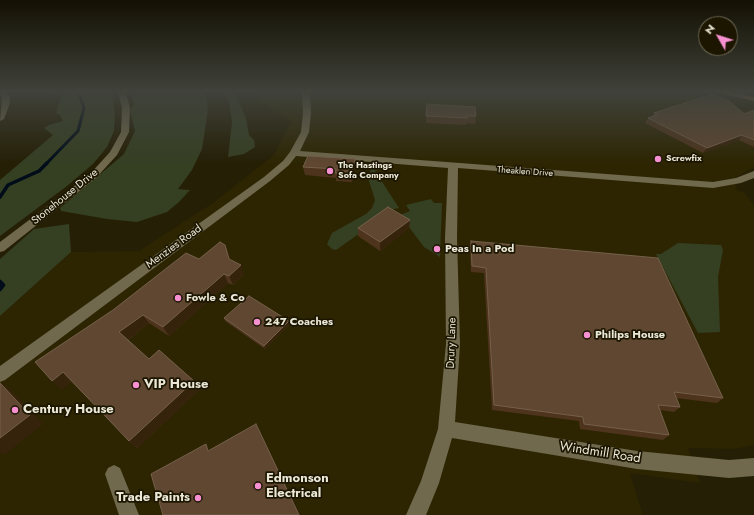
<!DOCTYPE html>
<html>
<head>
<meta charset="utf-8">
<style>
  body { margin:0 }
  #map { position:relative; width:754px; height:515px; overflow:hidden; background:#251f05; font-family:Jost,sans-serif }
  canvas { display:block }
  .north { position:absolute; left:698px; top:16px; width:40px; height:40px; box-sizing:border-box; background:#1c1600; border:1px solid #6f6a56; border-radius:50%; rotate:309deg; font-size:11px; font-weight:700; line-height:16px; text-align:center; color:#ebe8d8 }
  .north::after { content:''; display:block; margin:auto; width:14px; height:18px; background:#f690d0; clip-path:polygon(50% 0,100% 100%,50% 72%,0 100%) }
</style>
</head>
<body>
<div id="map">
<canvas width="754" height="515"></canvas>
<div class="north">N</div>
</div>
<script>
const c = document.querySelector('canvas').getContext('2d');
c.lineJoin = 'round';
function fillPath(path, color) {
  c.fillStyle = color;
  c.fill(path, 'evenodd');
}
function toPath(rows) {
  const path = new Path2D();
  for (const r of rows) {
    path.moveTo(r[0], r[1]);
    for (let i = 2; i < r.length; i += 2) path.lineTo(r[i], r[i + 1]);
  }
  return path;
}
function trace(path, color, width, dash) {
  c.strokeStyle = color;
  c.lineWidth = width;
  c.lineCap = dash ? 'butt' : 'round';
  c.setLineDash(dash || []);
  c.stroke(path);
}
function write(font, color, halo, rows, align = 'center') {
  c.font = font + ' Jost,sans-serif';
  c.lineWidth = 3.5;
  c.setLineDash([]);
  c.textBaseline = 'middle';
  c.strokeStyle = halo;
  c.fillStyle = color;
  for (const [text, x, y, turn = 0] of rows) {
    c.save();
    c.translate(x, y);
    c.rotate((+turn || 0) * Math.PI / 180);
    c.textAlign = isNaN(turn) ? turn : align;
    if (halo) c.strokeText(text, 0, 0);
    c.fillText(text, 0, 0);
    c.restore();
  }
}
fillPath(toPath([
  [255,92,698,92,747,112,754,117,754,167,735,178,737,190,745,193,754,206,754,445,735,449,688,448,700,483,630,473,642,513,641,515,0,515,0,316,71,252,139,251,213,203,274,155,291,122,263,103]
]), '#2d2502');
fillPath(toPath([
  [51,92,112,92,115,115,114,131,107,147,93,164,67,186,0,236,0,180,53,135,44,128,49,125,63,121,60,115,56,113,62,95,51,93],
  [131,92,204,92,206,96,208,110,202,149,192,170,178,189,190,190,179,202,167,212,137,222,107,219,61,211,60,208,124,154,135,131,130,111,134,104],
  [226,92,234,92,236,95,246,118,249,135,254,140,255,147,244,154,228,157,232,122,230,108],
  [377,165,380,170,375,171,399,208,394,209,336,250,332,249,327,244,332,233,366,214,372,208,375,200,368,178,372,166],
  [431,199,434,203,442,203,440,257,424,247,400,215,410,211,406,205],
  [69,224,71,252,0,316,0,259,34,229],
  [678,243,721,245,723,250,718,277,720,332,698,333,656,254,661,254]
]), '#353f22');
trace(toPath([
  [46,164,78,131,84,108,78,92]
]), '#000c1a', 3);
trace(toPath([
  [0,197,8,185,39,171,47,163]
]), '#000c1a', 3.5);
trace(toPath([
  [0,282,3,285,0,289]
]), '#000c1a', 4.5);
fillPath(toPath([
  [0,92,6,92,10,97,10,103,4,119,0,121,2,97,0,92],
  [118,92,126,92,130,108,129,132,117,155,96,178,4,251,0,252,0,242,90,174,110,152,121,132,122,108,118,92],
  [302,92,310,92,311,113,309,132,300,151,713,182,736,178,754,171,754,178,741,183,713,188,458,168,457,238,460,344,455,422,637,451,729,460,754,458,754,476,729,478,637,469,452,438,439,483,426,515,406,515,421,481,438,429,446,344,445,238,448,168,296,156,289,165,270,181,5,380,0,382,0,366,264,177,283,161,290,152,301,132,303,113,302,92],
  [114,465,120,468,139,515,119,515,105,474,108,468,114,465]
]), '#70694d');
fillPath(toPath([
  [715,92,731,92,754,97,754,101,715,92]
]), '#966c4e');
fillPath(toPath([
  [427,104,476,116,475,124,466,123,466,125,426,123],
  [754,110,754,147,739,140,703,153,645,123,648,118,652,117,654,113,744,114],
  [303,167,356,167,352,182,336,181,336,178,305,175],
  [410,220,409,228,380,251,358,236,358,228],
  [471,241,723,398,717,403,676,398,680,407,674,412,660,410,669,435,663,440,580,429,579,421,492,410,484,273,471,272,470,247],
  [225,245,230,260,244,274,233,285,228,283,169,336,149,323,128,340,149,359,194,381,200,389,137,448,129,441,72,381,61,389,199,259],
  [224,318,289,321,290,324,265,349,225,321]
]), '#4e341d');
fillPath(toPath([
  [742,135,739,140,703,153,707,148],
  [355,159,356,167,352,182,351,174],
  [410,220,409,228,380,251,380,242],
  [225,245,229,254,232,268,229,259],
  [241,265,244,274,233,285,229,276],
  [224,274,228,283,169,336,163,327],
  [143,315,149,323,126,341,119,332],
  [289,321,290,324,265,349,264,346],
  [63,372,72,381,61,389,52,381],
  [194,381,200,389,137,448,129,441],
  [0,382,10,389,43,424,4,455,0,452],
  [256,424,260,432,300,515,299,515]
]), '#36230b');
const building = toPath([
  [713,94,729,101,744,114,754,110,754,140,742,135,707,148,648,118,657,115,654,113,713,94],
  [427,104,475,107,476,116,467,116,467,118,426,116,427,104],
  [308,156,355,159,351,174,335,173,336,169,303,167,308,156],
  [388,207,410,220,380,242,358,228,388,207],
  [471,241,658,258,723,398,674,392,680,407,658,405,669,435,584,424,583,417,494,405,486,268,472,266,471,241],
  [220,242,225,245,229,259,241,265,229,276,224,274,163,327,143,315,119,332,149,359,159,350,194,381,129,441,63,372,52,381,35,362,113,310,186,253,199,259,220,242],
  [249,296,289,321,264,346,224,318,249,296],
  [0,383,30,415,0,438,0,383],
  [256,424,299,515,163,515,151,474,206,444,208,451,256,424]
]);
fillPath(building, '#5f4731');
trace(building, '#75604b', 1);
const sky = c.createLinearGradient(0, 0, 0, 164);
sky.addColorStop(0, '#141103');
sky.addColorStop(0.56, '#40423b');
sky.addColorStop(1, '#40423b00');
c.fillStyle = sky;
c.fillRect(0, 0, 754, 164);
for (const [x, y, r, color] of [
  [658,159,4,"#f690d0"],
  [330,171,4,"#f690d0"],
  [437,249,4,"#f690d0"],
  [178,298,4,"#f690d0"],
  [257,322,4,"#f690d0"],
  [587,335,4,"#f690d0"],
  [136,385,4,"#f690d0"],
  [15,410,4,"#f690d0"],
  [258,486,4,"#f690d0"],
  [198,498,4,"#f690d0"]
]) {
  const dot = new Path2D();
  dot.arc(x, y, r, 0, 2 * Math.PI);
  c.fillStyle = color;
  c.fill(dot);
  trace(dot, '#1c1600', 1.5);
}
write('bold 9px', '#ebe8d8', '#1c1600', [
  ["Screwfix",666,159],
  ["The Hastings",338,166],
  ["Sofa Company",338,176]
], 'left');
write('9px', '#ebe8d8', '#1c1600', [
  ["Theaklen Drive",525,172,4]
]);
write('11px', '#ebe8d8', '#1c1600', [
  ["Stonehouse Drive",65,197,-39],
  ["Menzies Road",174,247,-36],
  ["Drury Lane",452,343,-88]
]);
write('bold 11px', '#ebe8d8', '#1c1600', [
  ["Peas In a Pod",445,249],
  ["Fowle & Co",186,298],
  ["247 Coaches",265,322],
  ["Philips House",595,335]
], 'left');
write('bold 13px', '#ebe8d8', '#1c1600', [
  ["VIP House",144,385],
  ["Century House",23,410],
  ["Edmonson",266,479],
  ["Electrical",266,494],
  ["Trade Paints",190,498,"right"]
], 'left');
write('13px', '#ebe8d8', '#1c1600', [
  ["Windmill Road",600,453,9]
]);
</script>
</body>
</html>
